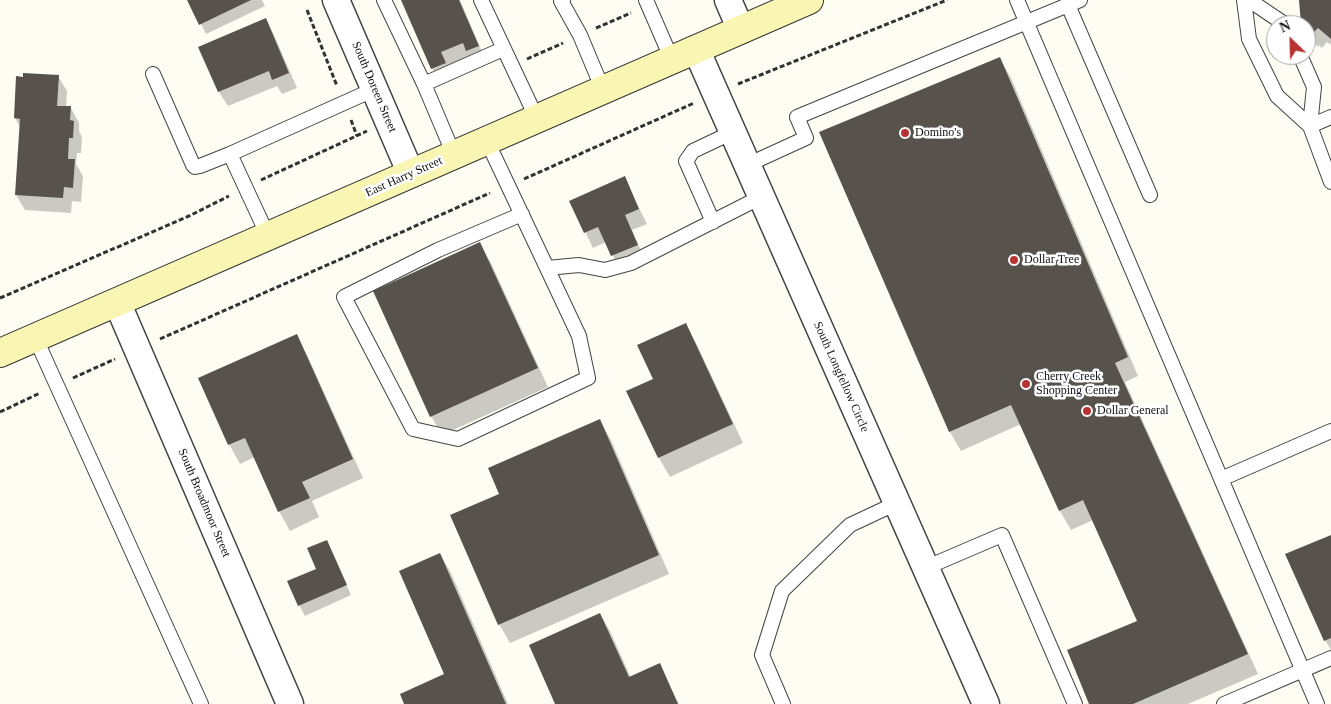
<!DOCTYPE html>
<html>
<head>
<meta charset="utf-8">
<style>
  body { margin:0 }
  #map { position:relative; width:1331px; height:704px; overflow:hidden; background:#fefdf3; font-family:Georgia,serif }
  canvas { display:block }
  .north { position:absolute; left:1266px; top:15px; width:50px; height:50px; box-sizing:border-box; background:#fff; border:1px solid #9f9f9f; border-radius:50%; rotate:336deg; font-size:14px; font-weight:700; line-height:20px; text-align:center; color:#101010 }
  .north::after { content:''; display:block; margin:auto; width:18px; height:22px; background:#b63331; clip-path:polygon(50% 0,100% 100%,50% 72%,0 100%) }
</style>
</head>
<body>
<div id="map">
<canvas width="1331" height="704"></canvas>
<div class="north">N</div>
</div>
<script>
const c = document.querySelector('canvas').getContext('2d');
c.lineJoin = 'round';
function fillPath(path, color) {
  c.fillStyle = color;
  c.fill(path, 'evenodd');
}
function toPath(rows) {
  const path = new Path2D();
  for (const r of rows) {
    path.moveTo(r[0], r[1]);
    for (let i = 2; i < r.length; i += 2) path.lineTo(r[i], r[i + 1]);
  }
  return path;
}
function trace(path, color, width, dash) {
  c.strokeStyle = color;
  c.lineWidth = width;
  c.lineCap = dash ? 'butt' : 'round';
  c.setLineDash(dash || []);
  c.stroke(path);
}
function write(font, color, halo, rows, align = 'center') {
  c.font = font + ' Georgia,serif';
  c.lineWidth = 5;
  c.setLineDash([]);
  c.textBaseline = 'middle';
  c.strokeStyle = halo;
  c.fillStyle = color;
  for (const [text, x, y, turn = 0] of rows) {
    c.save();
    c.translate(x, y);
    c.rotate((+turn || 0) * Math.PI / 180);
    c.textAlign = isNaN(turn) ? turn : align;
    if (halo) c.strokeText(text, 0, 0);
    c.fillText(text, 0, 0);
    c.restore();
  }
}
fillPath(toPath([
  [189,0,262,0,265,6,206,34],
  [403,0,460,0,486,61,440,83,432,68],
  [1300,0,1331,0,1331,45,1327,42,1322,48,1319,45,1318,47,1311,40,1306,31,1306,25,1303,25],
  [266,20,274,35,297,88,282,94,277,86,228,106,219,92,200,48],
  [1000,59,1011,78,1138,376,1125,382,1258,674,1188,704,1091,704,1138,622,1093,520,1071,530,1060,511,1021,424,961,451,950,432,820,133],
  [58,76,67,91,66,107,71,108,79,123,79,131,82,137,81,153,77,153,76,164,83,176,81,202,72,201,71,213,25,210,16,195,20,127,15,118],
  [624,178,647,224,632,230,645,260,621,271,606,242,593,248,571,202],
  [480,244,491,263,548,387,442,435,431,416],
  [685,324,696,343,743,443,670,477,659,458,628,392,654,379],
  [296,336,307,355,363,478,312,501,319,517,290,531,279,511,255,457,240,464,229,444,200,379],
  [600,421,611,440,669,574,510,643,499,624,501,494],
  [1331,536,1331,650,1325,640],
  [326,542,351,595,305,616,299,605,318,569],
  [440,554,451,573,508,704,406,704,446,675],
  [600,614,611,633,631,678,659,665,679,704,557,704]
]), '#0003');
fillPath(toPath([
  [187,0,251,0,199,25],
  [401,0,459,0,479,46,466,51,463,43,441,52,446,63,431,69],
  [1299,0,1331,0,1331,39,1318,28,1312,34,1310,31,1308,33,1306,30,1306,25,1301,25],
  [266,18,289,73,272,80,269,71,218,92,198,47],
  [1000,57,1128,357,1115,363,1248,654,1133,704,1089,704,1067,650,1137,621,1083,500,1059,511,1011,405,949,432,819,132],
  [23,73,59,75,57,106,71,106,70,120,74,121,73,138,69,138,68,159,75,159,73,188,64,187,63,198,15,195,20,119,14,118,16,76,23,77],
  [625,176,639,209,625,215,638,245,611,256,598,227,584,233,569,201],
  [480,242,538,368,430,417,373,291],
  [686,323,733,424,658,458,626,391,653,379,637,345],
  [297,334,353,459,302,482,310,498,278,512,245,438,228,445,198,378],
  [600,419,659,555,498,625,450,515,499,494,488,468],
  [1331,535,1331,638,1324,641,1285,554],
  [327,540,347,585,298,606,287,581,316,569,307,548],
  [440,553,506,704,404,704,400,694,444,674,399,571],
  [600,613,629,677,660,663,678,704,555,704,529,645]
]), '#58524d');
const lane = toPath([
  [384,0,424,84,454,155],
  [481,0,537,119],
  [563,0,561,1,580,35,603,90],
  [646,0,672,60],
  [1017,0,1317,704],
  [1244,0,1249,39,1277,96,1310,126,1331,117],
  [1249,0,1286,25],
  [1068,5,1150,195],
  [1300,55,1314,87,1310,126,1331,182],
  [153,74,193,165,195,167,200,166,230,154],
  [424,84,503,49],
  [487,141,547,268,579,336,588,378,458,439,413,429,344,297,438,250,522,214],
  [747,165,806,138,797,117,1080,0],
  [713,222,686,161,693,151,733,132],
  [268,236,230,154,375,89],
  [547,268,579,265,605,270,631,263,761,197],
  [35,337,201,704],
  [1221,479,1331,431],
  [925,568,1002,535,1075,704],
  [783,704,762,655,782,591,850,525,897,503],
  [1224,704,1331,658]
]);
const street = toPath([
  [336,0,411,174],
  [728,0,741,30],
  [696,49,986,704],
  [117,302,290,704]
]);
const secondary = toPath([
  [0,353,809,0]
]);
trace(lane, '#434343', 16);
trace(street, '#434343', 29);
trace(secondary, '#323232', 30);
trace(toPath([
  [307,10,337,86],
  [596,28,631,13],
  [527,59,563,43],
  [738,84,947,0],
  [351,120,357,136],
  [524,179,694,103],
  [261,180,367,131],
  [0,298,189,216,229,196],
  [160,339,490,193],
  [73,378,115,359],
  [0,412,40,393]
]), '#323232', 3, [5, 2.5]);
trace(lane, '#fff', 14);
trace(street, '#fff', 26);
trace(secondary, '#f9f6b4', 28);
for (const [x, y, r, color] of [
  [905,133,5,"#b63331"],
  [1014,260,5,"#b63331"],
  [1026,384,5,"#b63331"],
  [1087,411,5,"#b63331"]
]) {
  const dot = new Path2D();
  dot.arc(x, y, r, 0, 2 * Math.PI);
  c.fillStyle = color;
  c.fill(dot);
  trace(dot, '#fff', 2);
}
write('12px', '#101010', '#fff', [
  ["South Doreen Street",374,87,67],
  ["East Harry Street",404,177,-24],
  ["South Longfellow Circle",841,377,66],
  ["South Broadmoor Street",204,503,67]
]);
write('12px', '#101010', '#fff', [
  ["Domino's",915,133],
  ["Dollar Tree",1024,260],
  ["Cherry Creek",1036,377],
  ["Shopping Center",1036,391],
  ["Dollar General",1097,411]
], 'left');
</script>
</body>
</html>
